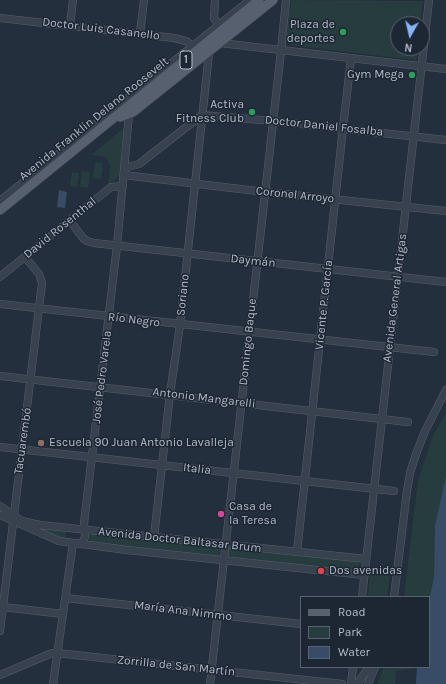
<!DOCTYPE html>
<html>
<head>
<meta charset="utf-8">
<style>
  body { margin:0 }
  #map { position:relative; width:446px; height:684px; overflow:hidden; background:#242f3e; font-family:Karla,sans-serif }
  canvas { display:block }
  .legend { position:absolute; left:300px; top:596px; width:130px; height:72px; box-sizing:border-box; background:#1d2633; border:1px solid #59626f; margin:0; padding:5px 7px; list-style:none; font-size:12px; color:#b4bcc9 }
  .legend li { display:flex; align-items:center; gap:8px; height:20px }
  .legend b { width:20px; border:1px solid #59626f }
  .north { position:absolute; left:390px; top:16px; width:40px; height:40px; box-sizing:border-box; background:#1d2633; border:1px solid #59626f; border-radius:50%; rotate:188deg; font-size:11px; font-weight:700; line-height:16px; text-align:center; color:#b4bcc9 }
  .north::after { content:''; display:block; margin:auto; width:14px; height:18px; background:#8ab4f8; clip-path:polygon(50% 0,100% 100%,50% 72%,0 100%) }
</style>
</head>
<body>
<div id="map">
<canvas width="446" height="684"></canvas>
<ul class="legend">
<li><b style="height:5px;background:#56606e"></b>Road</li>
<li><b style="height:11px;background:#263c3f"></b>Park</li>
<li><b style="height:11px;background:#394c67"></b>Water</li>
</ul>
<div class="north">N</div>
</div>
<script>
const c = document.querySelector('canvas').getContext('2d');
c.lineJoin = 'round';
function fillPath(path, color) {
  c.fillStyle = color;
  c.fill(path, 'evenodd');
}
function toPath(rows) {
  const path = new Path2D();
  for (const r of rows) {
    path.moveTo(r[0], r[1]);
    for (let i = 2; i < r.length; i += 2) path.lineTo(r[i], r[i + 1]);
  }
  return path;
}
function trace(path, color, width, dash) {
  c.strokeStyle = color;
  c.lineWidth = width;
  c.lineCap = dash ? 'butt' : 'round';
  c.setLineDash(dash || []);
  c.stroke(path);
}
function write(font, color, halo, rows, align = 'center') {
  c.font = font + ' Karla,sans-serif';
  c.lineWidth = 3;
  c.setLineDash([]);
  c.textBaseline = 'middle';
  c.strokeStyle = halo;
  c.fillStyle = color;
  for (const [text, x, y, turn = 0] of rows) {
    c.save();
    c.translate(x, y);
    c.rotate((+turn || 0) * Math.PI / 180);
    c.textAlign = isNaN(turn) ? turn : align;
    if (halo) c.strokeText(text, 0, 0);
    c.fillText(text, 0, 0);
    c.restore();
  }
}
fillPath(toPath([
  [291,0,423,1,420,24,398,24,398,48,418,48,416,60,290,45,286,40],
  [124,128,120,174,108,187,110,165,106,157,91,155],
  [95,162,103,163,101,179,93,178],
  [82,171,90,172,88,188,80,187],
  [72,172,79,173,77,187,70,186],
  [446,413,446,684,416,684,417,668,396,671,395,684,377,684,384,667,429,667,429,597,404,597,418,480,433,436],
  [45,529,65,531,66,533,65,538,64,540,44,531],
  [90,533,218,547,220,549,219,555,218,557,90,542,89,537],
  [229,548,357,561,359,563,360,566,356,571,228,558,227,556,227,550],
  [370,567,391,570,387,597,368,597]
]), '#263c3f');
fillPath(toPath([
  [59,190,67,192,65,208,57,207],
  [446,476,446,684,416,684,417,667,429,667,429,601,434,577,435,526]
]), '#394c67');
const minor = toPath([
  [215,0,214,18,221,29],
  [0,18,174,38,186,41,197,49],
  [70,25,73,0],
  [140,33,144,0],
  [220,43,446,69],
  [124,168,139,164,202,115,273,121,446,140],
  [124,175,265,192,446,211],
  [0,201,250,0],
  [70,221,83,238,87,241,94,243,446,282],
  [0,277,111,187,123,186],
  [0,304,434,352],
  [0,376,408,422],
  [0,447,394,491],
  [0,506,22,521,40,525,366,559],
  [0,515,59,541,127,550,364,575],
  [154,537,170,394,180,325,209,53],
  [81,544,84,540,85,536,84,523,117,246,129,114,129,106,125,100],
  [297,552,343,128,351,58],
  [362,597,429,0],
  [394,597,407,491,410,473,416,454,425,431,446,390],
  [65,598,301,624],
  [3,607,63,614],
  [0,631,42,283,39,274,25,257],
  [0,675,52,653,57,653,342,684],
  [53,684,73,543],
  [210,684,281,51,286,0],
  [351,684,353,667],
  [357,684,369,667],
  [368,684,375,667]
]);
const major = toPath([
  [120,117,133,112,273,0],
  [0,210,259,0]
]);
trace(minor, '#565f6c', 8);
trace(major, '#414a57', 10);
trace(minor, '#38414e', 7);
trace(major, '#56606e', 9);
for (const [x, y, r, color] of [
  [343,32,4,"#2e9e5b"],
  [412,75,4,"#2e9e5b"],
  [252,112,4,"#2e9e5b"],
  [41,443,4,"#8d6e63"],
  [221,514,4,"#d1479c"],
  [321,571,4,"#e0444e"]
]) {
  const dot = new Path2D();
  dot.arc(x, y, r, 0, 2 * Math.PI);
  c.fillStyle = color;
  c.fill(dot);
  trace(dot, '#1d2633', 1.5);
}
for (const [x, y, w] of [
  [186,60,12]
]) {
  const box = new Path2D();
  box.roundRect(x - w / 2, y - 9, w, 18, 3);
  c.fillStyle = '#1d2633';
  c.fill(box);
  trace(box, '#b4bcc9', 1);
}
write('bold 11px', '#b4bcc9', null, [
  ["1",186,60]
]);
write('12px', '#b4bcc9', '#1d2633', [
  ["Plaza de",335,25],
  ["deportes",335,39],
  ["Gym Mega",404,75],
  ["Activa",244,105],
  ["Fitness Club",244,119],
  ["Escuela 90 Juan Antonio Lavalleja",49,443,"left"],
  ["Casa de",229,507,"left"],
  ["la Teresa",229,521,"left"],
  ["Dos avenidas",329,571,"left"]
], 'right');
write('12px', '#b4bcc9', '#1d2633', [
  ["Doctor Luis Casanello",101,29,7],
  ["Avenida Franklin Delano Roosevelt",94,119,-39],
  ["Doctor Daniel Fosalba",324,126,6],
  ["Coronel Arroyo",295,195,6],
  ["David Rosenthal",60,228,-39],
  ["Daymán",253,261,6],
  ["Soriano",183,295,-84],
  ["Avenida General Artigas",395,298,-83],
  ["Vicente P. García",324,305,-84],
  ["Río Negro",134,320,7],
  ["Domingo Baque",248,342,-84],
  ["José Pedro Varela",102,377,-83],
  ["Antonio Mangarelli",204,398,7],
  ["Tacuarembó",23,441,-82],
  ["Italia",197,469,7],
  ["Avenida Doctor Baltasar Brum",180,540,6],
  ["María Ana Nimmo",183,611,7],
  ["Zorrilla de San Martín",176,666,6]
]);
</script>
</body>
</html>
